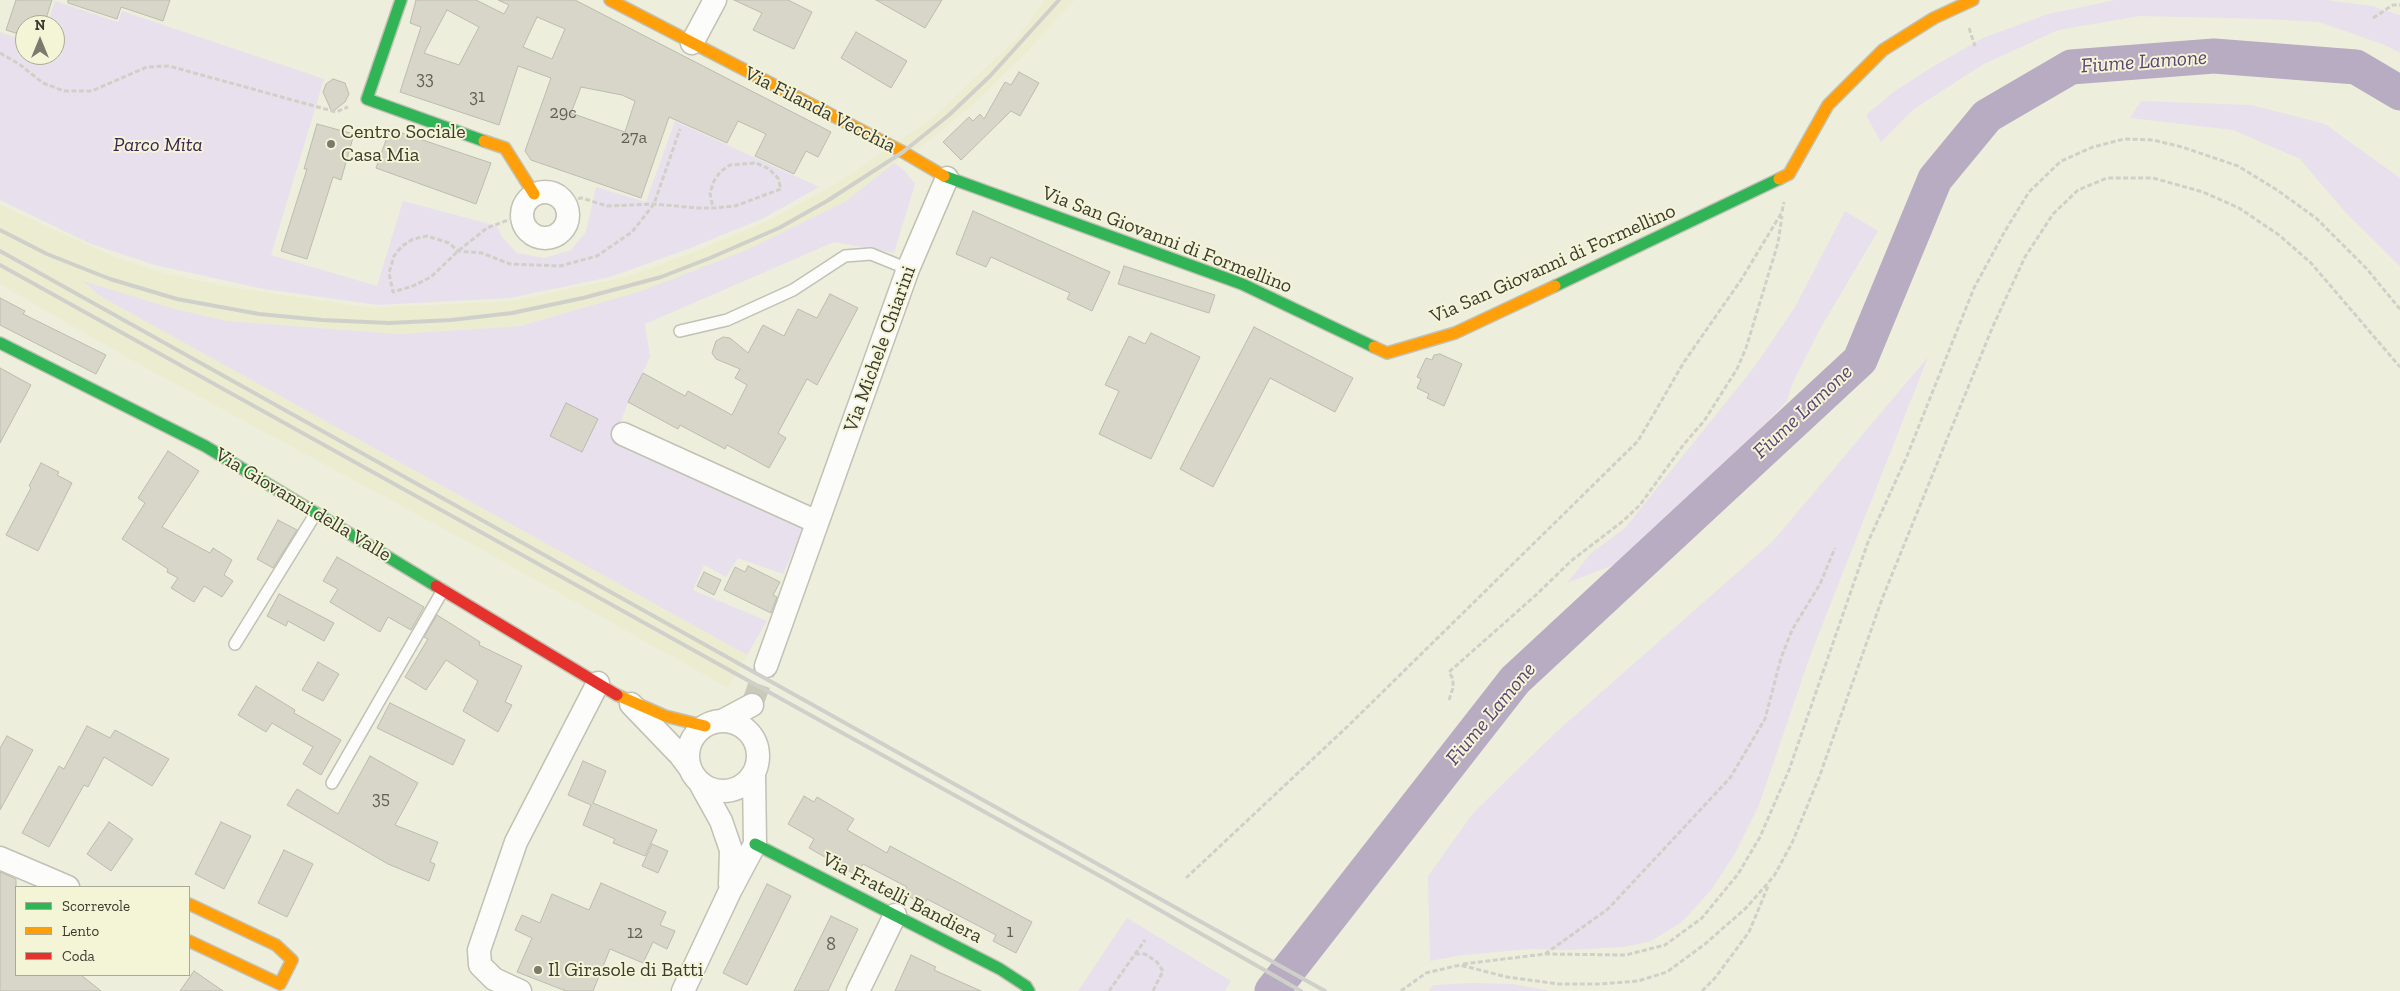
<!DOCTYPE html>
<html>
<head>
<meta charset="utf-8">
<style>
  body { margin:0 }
  #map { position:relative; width:2400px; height:991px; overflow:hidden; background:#eed; font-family:"Zilla Slab",serif }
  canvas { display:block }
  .legend { position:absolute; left:15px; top:886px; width:175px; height:90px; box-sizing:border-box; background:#f4f4d7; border:1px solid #aaaa94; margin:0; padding:6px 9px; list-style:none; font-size:15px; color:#3b3b30 }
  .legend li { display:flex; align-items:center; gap:10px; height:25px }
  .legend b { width:25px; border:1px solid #aaaa94 }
  .north { position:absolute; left:15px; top:15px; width:50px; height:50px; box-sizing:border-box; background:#f4f4d7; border:1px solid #aaaa94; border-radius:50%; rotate:0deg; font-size:14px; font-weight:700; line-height:20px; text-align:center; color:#3b3b30 }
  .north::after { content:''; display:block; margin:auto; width:18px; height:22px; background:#7a7a6d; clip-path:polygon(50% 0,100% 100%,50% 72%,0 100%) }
</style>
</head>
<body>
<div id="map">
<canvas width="2400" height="991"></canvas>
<ul class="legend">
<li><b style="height:6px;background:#30b455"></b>Scorrevole</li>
<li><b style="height:6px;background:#ff9f0a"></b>Lento</li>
<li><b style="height:6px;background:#e5322d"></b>Coda</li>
</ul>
<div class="north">N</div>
</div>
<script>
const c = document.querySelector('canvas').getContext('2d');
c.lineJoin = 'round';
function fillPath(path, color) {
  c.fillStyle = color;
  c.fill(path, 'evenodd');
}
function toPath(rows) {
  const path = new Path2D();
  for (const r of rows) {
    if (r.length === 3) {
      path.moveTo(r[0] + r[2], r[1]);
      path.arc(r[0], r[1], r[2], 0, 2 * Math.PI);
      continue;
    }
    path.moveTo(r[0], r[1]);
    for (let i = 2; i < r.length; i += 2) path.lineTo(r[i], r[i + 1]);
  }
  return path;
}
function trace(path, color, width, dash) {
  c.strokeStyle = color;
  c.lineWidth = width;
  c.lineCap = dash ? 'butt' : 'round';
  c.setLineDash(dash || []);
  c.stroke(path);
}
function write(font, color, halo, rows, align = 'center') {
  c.font = font + ' "Zilla Slab",serif';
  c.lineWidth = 4;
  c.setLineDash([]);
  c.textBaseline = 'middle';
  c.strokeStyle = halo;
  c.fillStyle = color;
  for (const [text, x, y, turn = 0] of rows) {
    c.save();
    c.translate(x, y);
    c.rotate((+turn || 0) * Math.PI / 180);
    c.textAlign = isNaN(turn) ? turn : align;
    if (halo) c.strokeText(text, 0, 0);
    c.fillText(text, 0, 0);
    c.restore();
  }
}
fillPath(toPath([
  [1045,0,1074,0,1027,52,977,101,927,142,894,163,846,201,744,251,641,291,520,326,398,334,227,321,171,308,84,282,100,296,747,655,728,688,470,543,126,357,0,284,0,205,115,257,163,273,234,288,371,308,512,301,626,277,692,253,772,219,844,179,936,115,1017,38]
]), '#ececd0');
fillPath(toPath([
  [2115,0,2326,0,2372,6,2400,15,2400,53,2385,45,2319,22,2267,19,2140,16,2058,30,1982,65,1914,109,1881,142,1866,115,1896,90,1934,66,1983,38,2048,14],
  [55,1,118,22,122,11,324,79,271,255,377,286,403,201,497,226,502,237,517,253,545,258,571,250,586,232,596,187,646,202,675,121,819,187,764,218,688,249,610,277,510,298,378,305,264,289,155,265,91,244,0,200,0,32,25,41,25,55,55,55,55,25,47,25],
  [2141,101,2251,105,2325,124,2400,178,2400,266,2345,212,2300,159,2233,130,2130,118],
  [894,163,904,170,915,184,894,253,834,242,645,324,650,357,625,410,615,438,804,527,783,574,738,558,726,577,704,565,693,590,767,621,747,655,100,296,83,281,171,308,227,321,398,334,520,326,641,291,744,251,846,201],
  [1845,211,1878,231,1820,329,1792,384,1787,401,1710,480,1626,560,1567,583,1591,553,1625,528,1755,366,1795,307],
  [1928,357,1810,656,1759,805,1734,855,1712,889,1682,922,1651,941,1624,947,1569,950,1531,949,1463,955,1430,961,1428,876,1474,812,1554,734,1773,541],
  [1127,918,1231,981,1225,991,1078,991],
  [1471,983,1512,984,1551,991,1429,991,1433,985]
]), '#e8e0ec');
trace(toPath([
  [1272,991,1515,680,1860,360,1935,179,1987,116,2071,67,2214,56,2356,67,2400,93]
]), '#b7acc1', 35);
const building = toPath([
  [16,0,52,0,44,25,25,25,25,36,6,30,16,0],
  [68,0,170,0,163,21,121,7,117,19,68,3,68,0],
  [416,0,476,0,504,14,509,5,498,0,575,0,831,132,818,157,806,151,794,174,755,156,766,134,738,121,727,143,669,117,641,198,531,160,525,151,551,78,518,66,499,125,400,92,421,27,410,23,416,0],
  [447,10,479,27,459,65,424,53,447,10],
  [537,17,565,29,552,59,523,47,537,17],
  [581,87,622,95,635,101,625,132,571,113,581,87],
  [734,0,788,0,812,12,794,49,753,30,762,13,734,0],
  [876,0,942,0,925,28,876,0],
  [856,32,907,61,891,88,841,58,856,32],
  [1019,72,1039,83,1020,116,1011,111,961,160,943,142,969,117,973,121,980,114,984,119,1005,82,1011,85,1019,72],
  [333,79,345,83,349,94,345,102,332,112,323,92,326,84,333,79],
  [317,124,354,134,341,180,333,177,307,259,281,251,307,169,304,169,317,124],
  [390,129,491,163,476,204,376,168,390,129],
  [973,211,1110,272,1092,311,1067,299,1070,293,991,257,986,267,956,254,973,211],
  [1124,266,1215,295,1209,313,1118,284,1124,266],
  [830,294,858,308,817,385,807,379,778,433,786,438,769,468,727,445,725,449,680,425,678,429,628,402,643,373,685,396,688,391,732,415,747,385,735,378,740,369,716,359,712,353,716,341,723,337,730,338,748,353,763,325,784,336,798,309,817,318,830,294],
  [0,298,25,311,23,314,106,355,96,374,0,325,0,298],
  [1254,327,1353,378,1335,412,1270,378,1213,487,1180,469,1254,327],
  [1151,333,1200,357,1151,459,1099,434,1119,391,1105,385,1129,336,1145,344,1151,333],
  [1440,354,1462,364,1444,406,1427,398,1429,394,1417,388,1421,379,1417,377,1426,358,1432,360,1434,355,1440,354],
  [0,368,31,385,0,443,0,368],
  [566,403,598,419,582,452,550,436,566,403],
  [168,451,199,471,162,527,210,553,213,548,232,560,224,575,233,581,222,597,204,586,194,602,171,588,178,578,167,572,168,569,122,539,145,503,138,498,168,451],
  [41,463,59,472,57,475,72,483,38,551,6,535,31,488,29,486,41,463],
  [278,520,297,530,273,568,257,559,278,520],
  [337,557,424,607,411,630,388,617,380,632,330,602,338,589,323,581,337,557],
  [748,566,780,582,773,595,777,597,771,613,724,590,735,567,745,572,748,566],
  [704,572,721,580,714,595,697,586,704,572],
  [279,594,334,623,324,641,288,621,286,626,267,616,279,594],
  [437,615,480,642,479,645,522,666,505,702,512,705,498,732,463,711,478,681,446,660,426,690,405,677,428,639,424,637,437,615],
  [318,662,339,674,323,701,302,690,318,662],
  [256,686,295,710,294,713,341,740,321,775,303,764,313,747,272,723,266,732,238,715,256,686],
  [390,703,465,740,453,765,377,728,390,703],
  [87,726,110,738,115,730,169,759,152,786,104,757,88,787,84,785,49,847,22,833,59,766,64,769,87,726],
  [7,736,33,750,0,810,0,748,7,736],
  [370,756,418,783,395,825,438,842,430,862,435,864,429,881,388,864,287,805,297,789,338,814,370,756],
  [583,761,606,771,593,803,657,830,645,856,613,843,615,839,583,825,591,805,568,795,583,761],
  [804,796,814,802,817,797,854,819,847,830,887,853,890,846,1032,922,1016,953,993,941,996,935,927,899,924,905,903,893,907,887,863,864,856,875,809,848,814,839,788,824,804,796],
  [109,822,133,839,111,871,87,854,109,822],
  [221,822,251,836,224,889,195,874,221,822],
  [652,844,668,851,658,873,642,866,652,844],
  [284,850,313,864,287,917,258,903,284,850],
  [0,872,16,879,16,975,81,975,101,991,0,991,0,872],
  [601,883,666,912,660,925,675,931,667,949,653,942,643,963,610,949,593,991,566,991,517,972,532,938,515,930,522,915,540,923,552,894,589,910,601,883],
  [767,884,791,896,747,985,723,973,767,884],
  [831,916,858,929,828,991,794,991,831,916],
  [911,955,936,967,934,970,981,991,895,991,911,955],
  [194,971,223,991,180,991,194,971]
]);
fillPath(building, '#d7d6c9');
trace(building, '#bbbbaf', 1);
trace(toPath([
  [752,705,766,666]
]), '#cacaba', 22, [22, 11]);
const lane = toPath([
  [680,331,727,320,793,290,845,256,871,254,908,269],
  [235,644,316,513],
  [332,783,443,590]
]);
const street = toPath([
  [692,43,715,0],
  [545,215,23],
  [623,434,817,522],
  [766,666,908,269,947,178],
  [631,704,680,755,689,767],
  [723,756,35],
  [722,721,752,705],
  [701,785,721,821,731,850,730,885],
  [0,858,68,887],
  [520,991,494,979,480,965,479,950,516,842,598,683],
  [683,991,730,891,755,844,754,774],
  [858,991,895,915]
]);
const fast = toPath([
  [401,0,367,99,484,141],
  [944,176,1242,284,1374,347],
  [1555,286,1779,179],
  [0,343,205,446,436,586],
  [755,844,1000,969,1026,986,1029,991]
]);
const slow = toPath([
  [610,0,903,152,944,176],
  [484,141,505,148,534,194],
  [1779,179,1789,174,1828,105,1883,50,1934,18,1973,0],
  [1374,347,1387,353,1455,333,1555,286],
  [617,695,665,716,705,726],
  [189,904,276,945,292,960,280,984,189,941]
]);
const jam = toPath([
  [436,586,617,695]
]);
trace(lane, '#c1c1b4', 14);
trace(street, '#c1c1b4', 25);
trace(fast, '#c1c1b4', 14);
trace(slow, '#c1c1b4', 14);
trace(jam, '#c1c1b4', 14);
trace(toPath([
  [2373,18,2393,5,2400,5],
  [1969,28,1975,46],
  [0,53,19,64,43,83,64,91,92,91,147,67,169,66,336,112,348,107],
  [563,200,582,198,607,206,654,204,698,208,713,208,735,206,781,189,778,178,769,169,756,163,730,165,720,172,714,181,710,193,713,208],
  [521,215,487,228,458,251,431,277,413,286,393,292,389,273,394,256,402,246,413,239,427,236,449,243,458,251,482,253,510,264,560,266,597,256,632,232,654,204,680,129],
  [1449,700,1453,688,1453,679,1449,672,1536,595,1571,561,1623,521,1640,505,1684,444,1704,421,1737,369,1746,348,1778,243,1782,216],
  [1186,878,1348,726,1638,441,1684,362,1741,280,1782,212,1784,202],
  [1135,954,1145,954,1157,962,1163,971,1153,991],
  [1545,954,1608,909,1730,778,1765,719,1781,658,1792,630,1820,584,1835,548],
  [1463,964,1545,954,1626,955,1665,945,1702,918,1738,874,1760,837,1789,770,1868,542,1907,456,1974,288,2005,231,2029,192,2061,161,2093,147,2124,139,2153,140,2182,147,2238,166,2277,190,2316,218,2366,268,2400,309],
  [1109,991,1145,940],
  [1401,991,1426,973,1460,965,1507,977,1559,984,1600,984,1638,981,1667,972,1705,944,1746,908,1774,876,1792,843,1820,775,1882,599,1993,326,2025,257,2053,214,2078,190,2107,178,2153,178,2203,192,2239,208,2279,235,2311,263,2400,367],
  [1702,991,1715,978,1749,932,1769,884]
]), '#d0d0c9', 3, [5, 2.5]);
trace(lane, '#fcfcfa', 11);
trace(street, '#fcfcfa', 22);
trace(fast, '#30b455', 11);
trace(slow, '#ff9f0a', 11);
trace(jam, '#e5322d', 11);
trace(toPath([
  [0,230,47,254,110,279,177,299,259,314,322,320,389,323,451,320,512,313,583,298,661,277,710,258,779,228,827,201,903,152,949,115,990,76,1059,0],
  [0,251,1325,991],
  [0,265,1109,881,1301,991]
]), '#d0d0cb', 4);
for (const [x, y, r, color] of [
  [331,144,5,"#7a7a6d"],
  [538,970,5,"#7a7a6d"]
]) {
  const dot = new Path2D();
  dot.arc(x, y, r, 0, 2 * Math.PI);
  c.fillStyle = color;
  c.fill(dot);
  trace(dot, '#f4f4d7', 2);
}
write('18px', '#636257', null, [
  ["33",425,79],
  ["31",477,97],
  ["29c",563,113],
  ["27a",634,138],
  ["35",381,799],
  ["1",1010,932],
  ["12",635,933],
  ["8",831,945]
]);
write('20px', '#3b3b30', '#f4f4d7', [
  ["Via Filanda Vecchia",820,110,27],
  ["Via San Giovanni di Formellino",1167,240,21],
  ["Via San Giovanni di Formellino",1553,264,-24],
  ["Via Michele Chiarini",880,349,-70],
  ["Via Giovanni della Valle",303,505,31],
  ["Via Fratelli Bandiera",902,898,27]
]);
write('20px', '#3b3b30', '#f4f4d7', [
  ["Centro Sociale",341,132],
  ["Casa Mia",341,155],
  ["Il Girasole di Batti",548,970]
], 'left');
write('italic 20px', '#3c2454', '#f4f4d7', [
  ["Parco Mita",158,145]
]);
write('italic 21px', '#5b4376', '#f4f4d7', [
  ["Fiume Lamone",2144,62,-4],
  ["Fiume Lamone",1803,412,-43],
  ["Fiume Lamone",1491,714,-50]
]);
</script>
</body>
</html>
